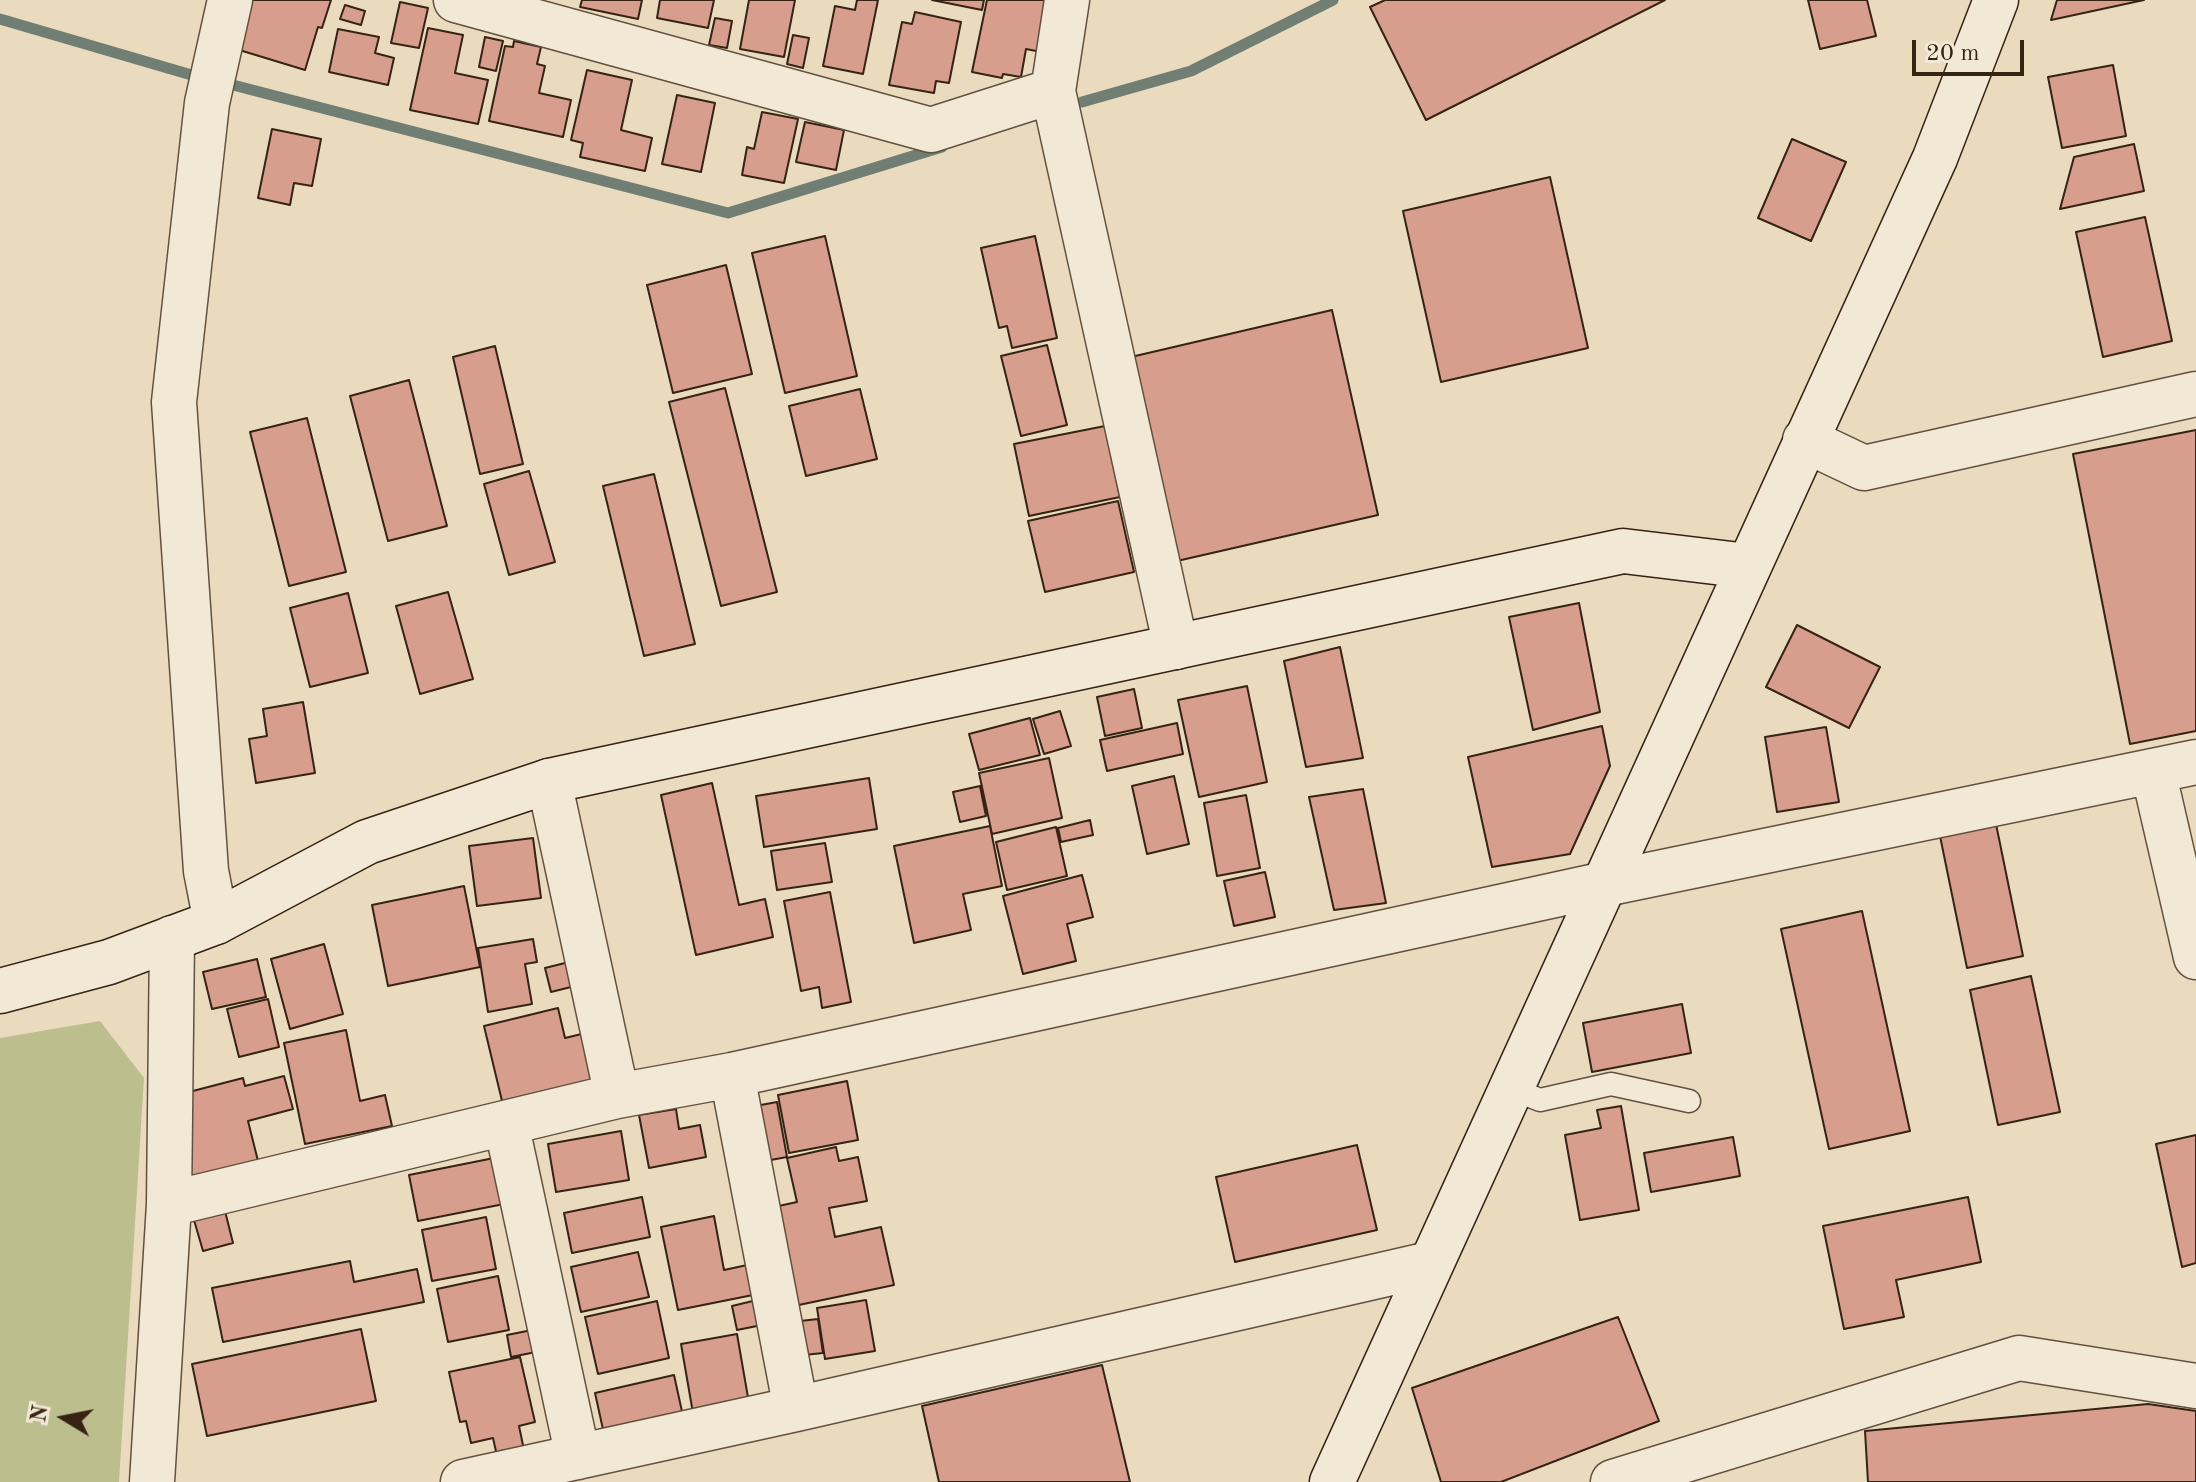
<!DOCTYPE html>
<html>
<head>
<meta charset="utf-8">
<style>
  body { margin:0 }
  #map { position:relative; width:2196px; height:1482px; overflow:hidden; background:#eadbbf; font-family:"Old Standard TT",serif }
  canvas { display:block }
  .north { position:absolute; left:24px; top:1378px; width:80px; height:80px; -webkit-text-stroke:6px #f1e8d5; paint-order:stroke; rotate:280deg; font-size:22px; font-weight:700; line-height:32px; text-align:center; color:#362314 }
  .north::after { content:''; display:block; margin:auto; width:28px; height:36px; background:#362314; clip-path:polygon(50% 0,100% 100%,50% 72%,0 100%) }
  .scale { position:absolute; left:1912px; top:40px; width:112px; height:36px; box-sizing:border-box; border:4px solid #362314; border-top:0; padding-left:10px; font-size:24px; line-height:28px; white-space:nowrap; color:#362314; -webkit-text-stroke:6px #f1e8d5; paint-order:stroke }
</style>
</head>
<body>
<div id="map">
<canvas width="2196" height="1482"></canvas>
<div class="north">N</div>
<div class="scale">20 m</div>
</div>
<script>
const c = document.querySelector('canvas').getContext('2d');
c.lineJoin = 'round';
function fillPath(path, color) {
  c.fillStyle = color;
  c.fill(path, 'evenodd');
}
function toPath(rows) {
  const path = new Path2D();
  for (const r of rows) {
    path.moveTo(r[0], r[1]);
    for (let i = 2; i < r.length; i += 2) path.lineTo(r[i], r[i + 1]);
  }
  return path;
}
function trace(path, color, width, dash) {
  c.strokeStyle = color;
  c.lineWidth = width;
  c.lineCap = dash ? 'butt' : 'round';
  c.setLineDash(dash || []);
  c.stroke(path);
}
fillPath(toPath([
  [100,1021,144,1078,119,1482,0,1482,0,1038]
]), '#bdbe8e');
trace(toPath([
  [0,19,195,76],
  [229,84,728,213,942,147],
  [1082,102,1191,71,1333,0]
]), '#717e74', 11);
const building = toPath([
  [251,0,331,0,322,28,318,27,305,70,236,49,251,0],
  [582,0,642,0,638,19,580,7,582,0],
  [660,0,714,0,708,28,657,18,660,0],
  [749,0,795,0,784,57,740,49,749,0],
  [857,0,878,0,863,74,823,66,835,6,855,10,857,0],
  [932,0,984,0,982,10,932,0],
  [987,0,1051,0,1041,52,1026,49,1021,77,1003,74,1002,78,972,72,987,0],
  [1385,0,1665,0,1426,120,1370,7,1385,0],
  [1808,0,1867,0,1876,36,1820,49,1808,0],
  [2057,0,2144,0,2051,20,2057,0],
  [400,2,428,8,419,48,391,43,400,2],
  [345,5,365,11,361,25,340,19,345,5],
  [915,12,961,22,949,83,936,81,934,93,889,85,902,22,912,24,915,12],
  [715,18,732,21,727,48,709,45,715,18],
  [428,28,463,35,455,73,488,80,478,124,410,110,428,28],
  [338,29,379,37,375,53,394,58,388,85,329,72,338,29],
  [793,35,809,38,803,68,787,64,793,35],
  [485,37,503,41,496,71,479,67,485,37],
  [514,41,541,47,537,64,545,66,539,93,571,100,563,137,489,121,505,46,513,47,514,41],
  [2113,65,2126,136,2062,148,2048,77,2113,65],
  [587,70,632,80,621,130,652,138,645,171,580,157,583,143,571,140,587,70],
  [677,95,715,103,701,172,662,164,677,95],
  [762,112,798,119,784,183,742,175,747,147,754,149,762,112],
  [805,122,844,130,836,170,796,162,805,122],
  [272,129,321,139,312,186,294,183,290,205,258,198,272,129],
  [1792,139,1846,162,1811,241,1758,218,1792,139],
  [2134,144,2144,191,2060,209,2074,157,2134,144],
  [1550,177,1588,348,1441,382,1403,211,1550,177],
  [2145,217,2172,341,2103,357,2076,232,2145,217],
  [825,236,857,376,785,393,752,253,825,236],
  [1035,236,1057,338,1012,348,1007,326,999,328,981,248,1035,236],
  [726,265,752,374,673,393,647,285,726,265],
  [1332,310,1378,515,1177,561,1131,357,1332,310],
  [1047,345,1067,425,1021,436,1001,356,1047,345],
  [495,346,523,464,480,474,453,357,495,346],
  [409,380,447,526,388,541,350,396,409,380],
  [725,388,777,592,721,606,669,402,725,388],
  [860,389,877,459,806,476,789,406,860,389],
  [307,418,346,572,289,586,250,432,307,418],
  [1105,426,1120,497,1029,516,1014,444,1105,426],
  [2196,430,2196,731,2130,744,2073,454,2196,430],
  [529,471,555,562,509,575,484,484,529,471],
  [654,474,695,644,644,656,603,486,654,474],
  [1118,501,1134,572,1045,592,1028,521,1118,501],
  [448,592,473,679,420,694,396,606,448,592],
  [348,593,368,673,310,687,290,608,348,593],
  [1579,603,1600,712,1533,730,1509,617,1579,603],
  [1797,625,1880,667,1849,728,1766,687,1797,625],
  [1340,647,1363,758,1306,767,1284,661,1340,647],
  [1247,686,1267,782,1199,797,1178,700,1247,686],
  [1134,689,1142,728,1105,736,1097,697,1134,689],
  [303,702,315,773,256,783,249,739,267,736,263,709,303,702],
  [1060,711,1071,746,1044,754,1033,719,1060,711],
  [1030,718,1040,755,979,770,969,734,1030,718],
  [1177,723,1183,754,1107,771,1100,740,1177,723],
  [1602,726,1610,766,1570,854,1492,867,1468,757,1602,726],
  [1826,727,1839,802,1777,812,1765,737,1826,727],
  [1049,758,1062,818,992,834,979,773,1049,758],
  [1174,776,1189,844,1147,854,1132,786,1174,776],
  [869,778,877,829,764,847,756,796,869,778],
  [712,783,739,905,765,899,773,937,696,955,661,795,712,783],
  [980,786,986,816,960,822,953,792,980,786],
  [1363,789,1386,903,1334,910,1309,797,1363,789],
  [1246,795,1260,868,1217,876,1204,803,1246,795],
  [1090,820,1093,835,1061,842,1058,828,1090,820],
  [1996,824,2023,956,1967,968,1940,836,1996,824],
  [990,826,1002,886,963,894,971,930,914,943,894,846,990,826],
  [1056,827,1067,876,1007,890,996,842,1056,827],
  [533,838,541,898,477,906,469,846,533,838],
  [825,843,832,882,777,890,771,851,825,843],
  [1265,872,1275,917,1234,926,1224,881,1265,872],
  [1082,875,1093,917,1067,924,1076,961,1023,974,1003,896,1082,875],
  [464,886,480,967,388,986,372,905,464,886],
  [830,892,851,1002,822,1008,819,987,801,991,784,901,830,892],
  [1862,911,1910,1131,1829,1149,1781,929,1862,911],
  [533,939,537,962,525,964,532,1004,488,1012,478,948,533,939],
  [324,944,343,1014,290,1029,271,959,324,944],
  [257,959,266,997,212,1009,203,972,257,959],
  [569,962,575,986,551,992,545,968,569,962],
  [2031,976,2060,1112,1998,1125,1970,990,2031,976],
  [268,999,279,1047,239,1057,227,1009,268,999],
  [1682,1004,1691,1053,1592,1072,1583,1023,1682,1004],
  [558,1008,565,1038,590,1032,600,1078,502,1101,484,1026,558,1008],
  [346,1030,360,1101,385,1095,392,1126,305,1144,284,1043,346,1030],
  [284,1076,293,1109,248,1121,259,1165,191,1183,185,1093,243,1078,245,1086,284,1076],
  [847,1081,858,1140,789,1153,778,1095,847,1081],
  [777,1102,787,1157,760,1162,750,1107,777,1102],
  [1621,1106,1639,1210,1580,1220,1565,1135,1601,1128,1597,1110,1621,1106],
  [676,1109,679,1129,700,1125,706,1157,649,1168,639,1115,676,1109],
  [621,1131,629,1180,556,1192,548,1144,621,1131],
  [2196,1135,2196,1263,2182,1267,2156,1144,2196,1135],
  [1733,1137,1740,1176,1651,1192,1644,1153,1733,1137],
  [1357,1145,1377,1230,1235,1262,1216,1177,1357,1145],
  [836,1147,839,1161,858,1157,867,1201,829,1208,835,1237,881,1227,894,1285,794,1306,774,1207,797,1202,787,1158,836,1147],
  [499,1157,509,1203,418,1221,409,1175,499,1157],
  [642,1197,650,1237,572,1253,564,1213,642,1197],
  [1968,1197,1981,1262,1896,1280,1904,1317,1844,1329,1823,1226,1968,1197],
  [225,1211,233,1243,203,1251,194,1220,225,1211],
  [714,1216,724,1270,752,1264,758,1294,678,1310,661,1227,714,1216],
  [486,1217,496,1269,432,1281,422,1230,486,1217],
  [638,1252,649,1297,581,1312,571,1267,638,1252],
  [350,1261,354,1282,417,1269,424,1302,223,1342,212,1288,350,1261],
  [498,1276,509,1330,448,1342,437,1289,498,1276],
  [761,1299,767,1324,737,1330,732,1306,761,1299],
  [866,1300,875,1351,825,1359,817,1308,866,1300],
  [657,1301,669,1358,598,1374,585,1317,657,1301],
  [1618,1317,1659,1421,1501,1482,1441,1482,1412,1388,1618,1317],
  [818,1319,823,1353,804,1355,800,1321,818,1319],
  [542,1328,546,1350,511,1357,507,1335,542,1328],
  [361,1329,376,1401,207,1436,192,1364,361,1329],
  [737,1334,750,1409,694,1419,681,1344,737,1334],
  [520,1357,535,1422,519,1426,524,1450,497,1456,493,1438,471,1443,466,1421,460,1422,449,1372,520,1357],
  [1102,1365,1130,1482,939,1482,922,1406,1102,1365],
  [674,1375,683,1416,604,1434,595,1393,674,1375],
  [2148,1404,2196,1411,2196,1482,1868,1482,1865,1431,2148,1404]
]);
fillPath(building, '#d79d8d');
trace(building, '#362314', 2);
const lane = toPath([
  [1510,1088,1540,1100,1611,1084,1689,1101]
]);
const street = toPath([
  [456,0,931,130,1053,91],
  [1067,0,1053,91,1176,647],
  [1805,440,1864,468,2196,394],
  [2153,771,2196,957],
  [549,781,617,1096],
  [216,922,206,871,174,402,207,103,230,0],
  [732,1075,796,1409],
  [506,1123,578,1457],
  [169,1204,617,1096,732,1075,1605,884,2196,762],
  [152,1482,169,1204,172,938],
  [463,1482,796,1409,1430,1264],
  [1613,1482,2019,1358,2196,1386]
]);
const secondary = toPath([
  [0,991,109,962,216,922,367,842,549,781,1623,551,1748,566],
  [1332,1482,1935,158,1996,0]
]);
trace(lane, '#63513f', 25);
trace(street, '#63513f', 47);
trace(secondary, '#362314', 47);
trace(lane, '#f1e8d5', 22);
trace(street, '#f1e8d5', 44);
trace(secondary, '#f1e8d5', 44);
</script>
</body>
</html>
